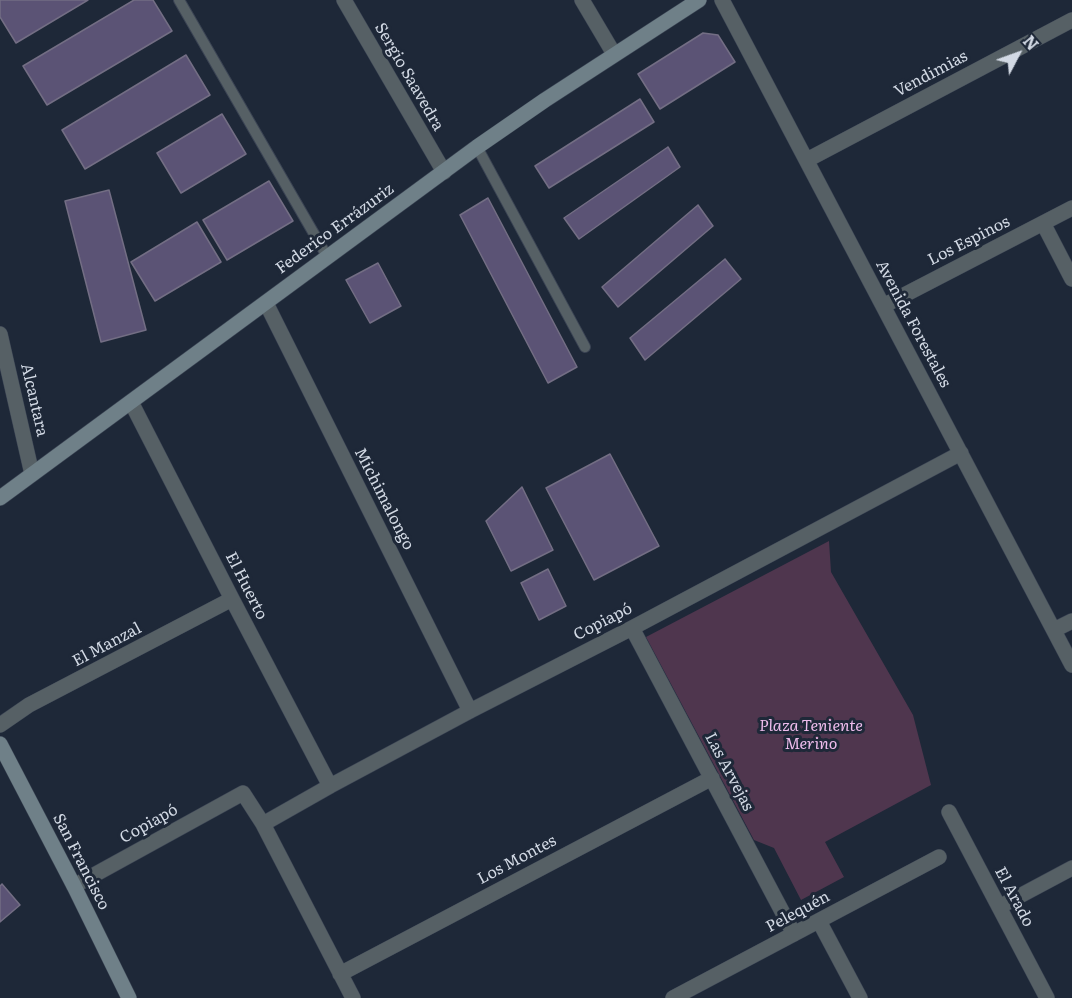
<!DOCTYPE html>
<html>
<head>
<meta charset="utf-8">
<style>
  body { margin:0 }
  #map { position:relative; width:1072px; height:998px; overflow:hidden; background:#1e2838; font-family:Literata,serif }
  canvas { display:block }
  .north { position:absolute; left:988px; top:24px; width:60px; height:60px; -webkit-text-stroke:4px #1e2838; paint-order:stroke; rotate:49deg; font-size:16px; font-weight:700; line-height:24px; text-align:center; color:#d2d9e4 }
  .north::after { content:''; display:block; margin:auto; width:21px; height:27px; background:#d2d9e4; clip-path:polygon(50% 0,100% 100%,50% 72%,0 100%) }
</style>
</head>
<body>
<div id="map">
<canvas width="1072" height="998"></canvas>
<div class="north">N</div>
</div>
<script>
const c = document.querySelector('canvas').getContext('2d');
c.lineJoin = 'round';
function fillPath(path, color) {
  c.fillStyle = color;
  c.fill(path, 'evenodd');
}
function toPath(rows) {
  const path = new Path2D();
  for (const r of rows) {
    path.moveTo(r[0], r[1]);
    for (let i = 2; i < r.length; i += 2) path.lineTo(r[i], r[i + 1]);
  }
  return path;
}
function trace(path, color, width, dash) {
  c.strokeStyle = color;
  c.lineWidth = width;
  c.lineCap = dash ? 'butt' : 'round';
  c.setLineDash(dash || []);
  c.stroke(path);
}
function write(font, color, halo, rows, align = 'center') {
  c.font = font + ' Literata,serif';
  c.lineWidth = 6;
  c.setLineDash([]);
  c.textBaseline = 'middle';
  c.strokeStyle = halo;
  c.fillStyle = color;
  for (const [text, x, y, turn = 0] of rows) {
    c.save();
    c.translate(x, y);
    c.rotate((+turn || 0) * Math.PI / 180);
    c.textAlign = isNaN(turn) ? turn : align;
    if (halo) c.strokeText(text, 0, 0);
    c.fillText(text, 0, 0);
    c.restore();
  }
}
fillPath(toPath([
  [829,541,831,572,913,715,931,785,825,842,844,877,801,900,774,848,754,840,646,637]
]), '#4f364e');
const building = toPath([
  [0,0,88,0,16,43,0,17,0,0],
  [134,0,153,0,172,31,47,105,23,66,134,0],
  [703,33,718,35,735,62,660,109,638,74,703,33],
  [186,55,210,95,85,169,62,130,186,55],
  [640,99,654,122,549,188,535,166,640,99],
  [222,114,246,154,181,193,157,153,222,114],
  [668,147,680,167,579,239,564,218,668,147],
  [269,181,293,221,227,260,203,220,269,181],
  [109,190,146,330,101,342,65,201,109,190],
  [488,198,577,367,548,383,460,215,488,198],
  [698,205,713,226,618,307,602,287,698,205],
  [197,222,221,262,155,301,131,262,197,222],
  [725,259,741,279,645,360,630,338,725,259],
  [378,263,401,306,370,323,346,280,378,263],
  [610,454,659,546,594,580,546,488,610,454],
  [522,487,553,550,511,571,486,521,522,487],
  [548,569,566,606,539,620,521,583,548,569],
  [2,884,20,905,0,922,0,886,2,884]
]);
fillPath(building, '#5b5375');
trace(building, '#736e84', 1.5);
const lane = toPath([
  [179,0,328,258],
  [477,147,585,347]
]);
const street = toPath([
  [344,0,444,172],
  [582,0,614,54],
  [722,0,1072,665],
  [807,160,1072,20],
  [1043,223,1072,279],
  [266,303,470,711],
  [883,306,1072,208],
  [0,334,32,474],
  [131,402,232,599,330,786],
  [632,628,794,934],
  [1054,630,1072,621],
  [0,725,29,705,232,599],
  [949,812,1047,998],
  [263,824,330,786,470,711,632,628,961,453],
  [74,886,243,793,263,824,353,998],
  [999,907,1072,868],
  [819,921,860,998],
  [340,974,712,778],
  [673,998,939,857]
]);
const secondary = toPath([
  [0,498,477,147,545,100,699,0],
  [0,744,74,886,129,998]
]);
trace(lane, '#3b4454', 12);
trace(street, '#3b4454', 16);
trace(secondary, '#3b4454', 16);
trace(lane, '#566065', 10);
trace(street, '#566065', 15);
trace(secondary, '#6f8088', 15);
write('16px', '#d2d9e4', '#1e2838', [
  ["Vendimias",931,74,-28],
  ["Sergio Saavedra",409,77,60],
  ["Federico Errázuriz",335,229,-36],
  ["Los Espinos",969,241,-27],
  ["Avenida Forestales",913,324,62],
  ["Alcantara",34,400,77],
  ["Michimalongo",384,499,63],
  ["El Huerto",246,586,63],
  ["Copiapó",603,622,-27],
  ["El Manzal",107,645,-28],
  ["Las Arvejas",729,772,62],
  ["Copiapó",149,824,-29],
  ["Los Montes",517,860,-28],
  ["San Francisco",81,862,63],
  ["El Arado",1014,897,62],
  ["Pelequén",798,912,-28]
]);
write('italic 16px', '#edbbeb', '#1e2838', [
  ["Plaza Teniente",811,726],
  ["Merino",811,744]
]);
</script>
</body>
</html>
